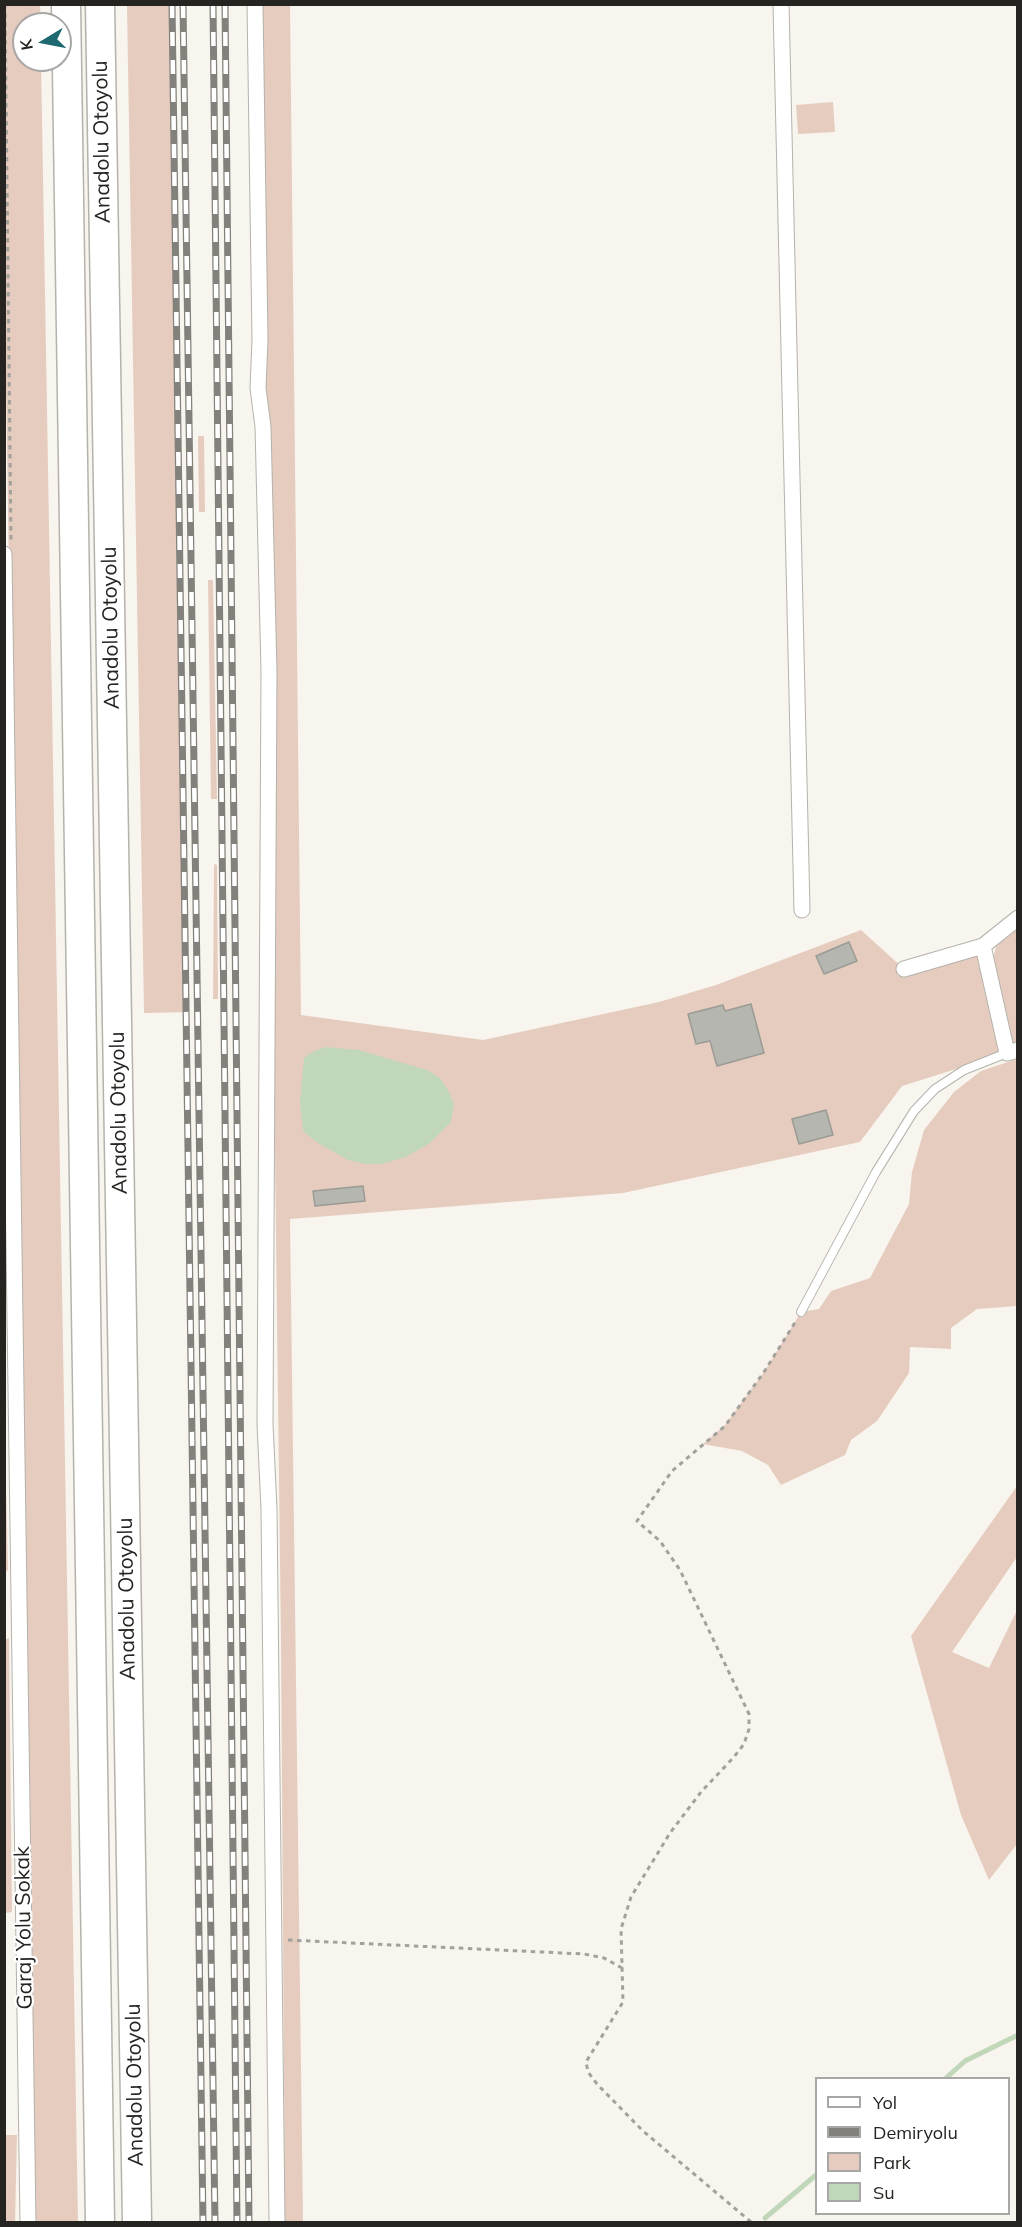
<!DOCTYPE html>
<html>
<head>
<meta charset="utf-8">
<style>
  body { margin:0 }
  #map { position:relative; width:1022px; height:2227px; overflow:hidden; background:#f7f5ee; font-family:Mulish,sans-serif }
  canvas { display:block }
  .frame { position:absolute; inset:0; border:6px solid #252421; pointer-events:none }
  .legend { position:absolute; left:815px; top:2077px; width:195px; height:138px; box-sizing:border-box; background:#fff; border:2px solid #a8a7a6; margin:0; padding:8px 10px; list-style:none; font-size:18px; color:#252421 }
  .legend li { display:flex; align-items:center; gap:12px; height:30px }
  .legend b { width:30px; border:2px solid #a8a7a6 }
  .north { position:absolute; left:12px; top:12px; width:60px; height:60px; box-sizing:border-box; background:#fff; border:2px solid #a8a7a6; border-radius:50%; rotate:260deg; font-size:16px; font-weight:700; line-height:24px; text-align:center; color:#252421 }
  .north::after { content:''; display:block; margin:auto; width:21px; height:27px; background:#1d6871; clip-path:polygon(50% 0,100% 100%,50% 72%,0 100%) }
</style>
</head>
<body>
<div id="map">
<canvas width="1022" height="2227"></canvas>
<div class="frame"></div>
<ul class="legend">
<li><b style="height:8px;background:#fff"></b>Yol</li>
<li><b style="height:8px;background:#82817c"></b>Demiryolu</li>
<li><b style="height:16px;background:#e6ccbf"></b>Park</li>
<li><b style="height:16px;background:#c1d7ba"></b>Su</li>
</ul>
<div class="north">K</div>
</div>
<script>
const c = document.querySelector('canvas').getContext('2d');
c.lineJoin = 'round';
function fillPath(path, color) {
  c.fillStyle = color;
  c.fill(path, 'evenodd');
}
function toPath(rows) {
  const path = new Path2D();
  for (const r of rows) {
    path.moveTo(r[0], r[1]);
    for (let i = 2; i < r.length; i += 2) path.lineTo(r[i], r[i + 1]);
  }
  return path;
}
function trace(path, color, width, dash) {
  c.strokeStyle = color;
  c.lineWidth = width;
  c.lineCap = dash ? 'butt' : 'round';
  c.setLineDash(dash || []);
  c.stroke(path);
}
function write(font, color, halo, rows, align = 'center') {
  c.font = font + ' Mulish,sans-serif';
  c.lineWidth = 4.5;
  c.setLineDash([]);
  c.textBaseline = 'middle';
  c.strokeStyle = halo;
  c.fillStyle = color;
  for (const [text, x, y, turn = 0] of rows) {
    c.save();
    c.translate(x, y);
    c.rotate((+turn || 0) * Math.PI / 180);
    c.textAlign = isNaN(turn) ? turn : align;
    if (halo) c.strokeText(text, 0, 0);
    c.fillText(text, 0, 0);
    c.restore();
  }
}
fillPath(toPath([
  [4,5,40,5,41,24,24,24,24,60,41,60,78,2222,35,2222,5,321],
  [127,5,173,5,189,1012,144,1013],
  [261,5,290,5,301,1015,483,1040,659,1002,716,985,861,930,904,969,983,946,1007,1053,902,1086,860,1142,623,1193,290,1219,303,2222,285,2222,285,2220,281,1642],
  [833,102,835,132,798,134,796,105],
  [198,436,204,436,205,512,199,512],
  [208,580,213,580,217,799,211,799],
  [214,864,217,865,218,999,213,999],
  [1017,924,1017,1044,1013,1045,993,958,996,947],
  [1017,1059,1017,1306,977,1309,951,1328,951,1349,910,1347,909,1373,877,1421,851,1440,845,1455,781,1485,768,1465,742,1451,703,1444,725,1425,764,1372,801,1312,819,1309,831,1291,870,1278,909,1204,912,1172,924,1130,954,1092,981,1071],
  [5,1444,8,1570,5,1572,4,1572],
  [1017,1486,1017,1557,952,1652,989,1668,1017,1610,1017,1844,989,1880,961,1815,911,1636],
  [9,1638,12,1912,5,1913,4,1640],
  [5,2135,17,2135,15,2222,5,2222]
]), '#e6ccbf');
fillPath(toPath([
  [325,1047,359,1050,427,1070,440,1078,448,1090,454,1104,451,1122,430,1143,406,1157,381,1164,365,1164,348,1160,318,1143,303,1131,300,1101,304,1058,312,1052]
]), '#c1d7ba');
trace(toPath([
  [946,2078,965,2061,1018,2035],
  [765,2218,816,2175]
]), '#c1d7ba', 5);
const building = toPath([
  [849,942,857,961,824,974,816,956,849,942],
  [751,1004,764,1053,717,1066,710,1041,696,1044,688,1014,723,1005,725,1011,751,1004],
  [826,1110,833,1135,799,1144,792,1119,826,1110],
  [363,1186,365,1201,315,1206,313,1191,363,1186]
]);
fillPath(building, '#b4b6af');
trace(building, '#999b94', 1.5);
const service = toPath([
  [801,1312,876,1172,914,1111,935,1089,964,1070,1007,1053]
]);
const minor = toPath([
  [255,4,260,340,258,388,263,427,269,672,265,1424,269,1509,277,2222],
  [781,4,802,910],
  [4,554,28,2222],
  [983,946,1007,1053,1018,1050],
  [904,969,983,946,1018,918]
]);
const motorway = toPath([
  [66,4,100,2222],
  [100,4,137,2222]
]);
trace(service, '#b4b2ab', 10);
trace(minor, '#b4b2ab', 17);
trace(motorway, '#b4b2ab', 31);
trace(toPath([
  [5,4,11,541],
  [288,1940,584,1954,604,1958,622,1968],
  [751,2222,643,2131,597,2084,588,2072,586,2062,623,2002,621,1929,631,1897,670,1833,701,1792,734,1757,744,1744,749,1729,749,1714,680,1570,660,1541,637,1521,672,1471,725,1426,764,1372,796,1321]
]), '#a3a19c', 3, [4.5, 4.5]);
trace(service, '#fff', 8);
trace(minor, '#fff', 15);
trace(motorway, '#fff', 28);
const rail = toPath([
  [172,4,203,2222],
  [183,4,215,2222],
  [213,4,237,2222],
  [225,4,249,2222]
]);
trace(rail, '#82817c', 7);
trace(rail, '#fff', 4.5, [14]);
write('21px', '#252421', '#fff', [
  ["Anadolu Otoyolu",102,142,-91],
  ["Anadolu Otoyolu",111,628,-91],
  ["Anadolu Otoyolu",119,1113,-91],
  ["Anadolu Otoyolu",127,1599,-91],
  ["Garaj Yolu Sokak",24,1928,-91],
  ["Anadolu Otoyolu",135,2085,-91]
]);
</script>
</body>
</html>
